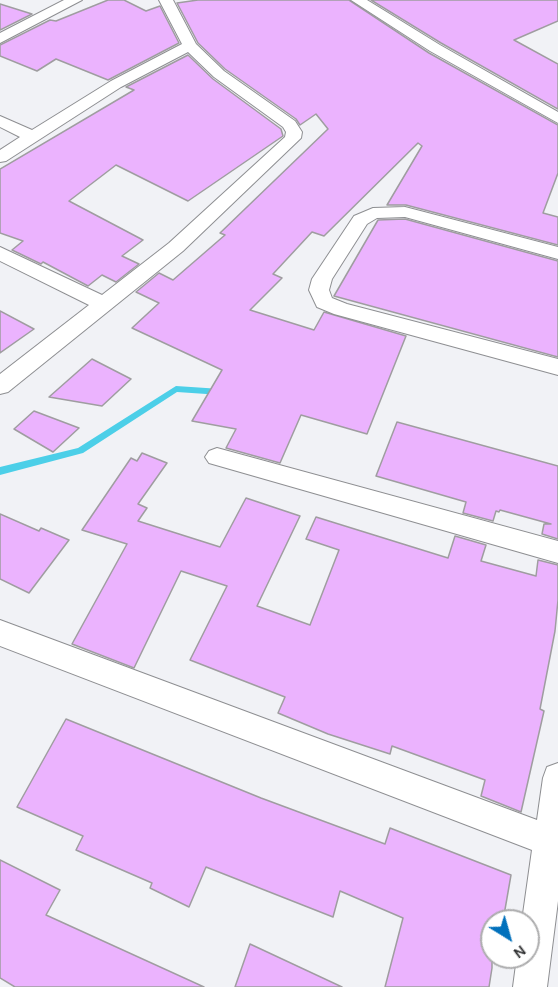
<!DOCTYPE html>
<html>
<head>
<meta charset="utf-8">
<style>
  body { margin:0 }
  #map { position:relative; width:558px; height:987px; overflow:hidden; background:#f1f2f6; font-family:Karla,sans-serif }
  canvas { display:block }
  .north { position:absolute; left:480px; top:909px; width:60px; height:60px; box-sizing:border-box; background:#fff; border:2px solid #adadae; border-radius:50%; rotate:143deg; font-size:16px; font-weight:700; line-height:24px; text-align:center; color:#323334 }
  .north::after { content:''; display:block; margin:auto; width:21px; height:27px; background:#0271bc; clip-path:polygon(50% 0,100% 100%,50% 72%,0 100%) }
</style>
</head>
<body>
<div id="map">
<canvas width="558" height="987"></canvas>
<div class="north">N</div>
</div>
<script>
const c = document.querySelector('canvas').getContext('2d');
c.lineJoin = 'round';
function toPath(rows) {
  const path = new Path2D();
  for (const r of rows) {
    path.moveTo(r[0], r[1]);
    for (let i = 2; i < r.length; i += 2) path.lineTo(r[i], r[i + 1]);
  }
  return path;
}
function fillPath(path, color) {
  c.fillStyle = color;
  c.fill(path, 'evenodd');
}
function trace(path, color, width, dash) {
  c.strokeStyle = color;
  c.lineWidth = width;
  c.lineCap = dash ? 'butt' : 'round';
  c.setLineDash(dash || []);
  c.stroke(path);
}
fillPath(toPath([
  [176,386,221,389,225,392,221,395,177,392,83,453,0,475,0,467,78,448,176,386]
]), '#4ccfe8');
const building = toPath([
  [108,0,124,0,146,11,160,6,179,43,108,80,56,59,37,71,0,56,0,45,50,20,56,21,108,0],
  [198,0,349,0,429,53,558,125,558,173,543,213,558,217,558,245,406,205,387,205,422,146,418,143,324,236,312,232,273,274,282,278,250,310,314,330,324,312,406,336,367,434,301,415,280,463,226,448,236,429,192,421,222,370,132,328,159,303,136,292,159,273,173,280,225,235,220,233,328,129,316,114,300,125,296,119,225,69,198,43,177,3,198,0],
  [371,0,558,0,558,21,514,40,558,64,558,109,441,43,371,0],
  [0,4,32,14,0,30,0,4],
  [188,55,213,79,281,129,283,136,188,201,116,165,69,201,143,240,122,256,139,264,116,282,102,275,88,286,43,262,41,264,12,250,23,241,0,233,0,169,134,90,126,87,188,55],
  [405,219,558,261,558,357,334,296,378,220,405,219],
  [0,311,34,329,0,353,0,311],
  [92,359,131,379,102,406,49,397,92,359],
  [34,411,79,428,53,452,14,429,34,411],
  [397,422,558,466,558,539,542,534,544,524,551,524,500,510,499,512,496,511,493,521,463,513,466,502,376,476,397,422],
  [142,453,167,463,138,504,147,508,138,521,220,547,246,498,300,516,257,606,310,625,339,550,306,539,316,517,448,558,455,536,486,545,481,561,536,576,538,560,558,565,558,600,555,631,540,709,544,711,521,812,481,796,485,780,392,746,390,754,328,734,278,713,285,697,190,660,227,586,181,571,134,668,72,644,127,544,82,530,131,458,137,461,142,453],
  [0,514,39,531,41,528,69,540,29,593,0,579,0,514],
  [66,719,261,798,385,844,390,828,511,875,503,921,492,921,492,968,489,987,385,987,403,918,340,891,333,917,206,867,189,907,150,888,152,883,76,850,83,836,17,807,66,719],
  [0,860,60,890,46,915,204,987,15,987,0,978,0,860],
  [250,944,342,987,235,987,250,944]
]);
fillPath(building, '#ebb3fe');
trace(building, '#9f9da0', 1.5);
const street = toPath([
  [64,0,82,0,0,43,0,33,64,0],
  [159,0,173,0,196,44,224,71,295,121,302,132,301,138,183,251,8,392,0,394,0,374,89,305,0,261,0,247,102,295,169,243,285,137,286,132,283,127,214,77,188,52,121,87,6,161,0,162,0,150,20,137,0,127,0,116,32,130,111,81,182,44,159,0],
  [351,0,367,0,440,45,558,112,558,123,430,51,351,0],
  [405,207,558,247,558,259,405,217,377,218,367,224,332,279,329,290,332,298,347,304,558,359,558,375,334,314,317,307,309,290,312,279,354,216,373,208,405,207],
  [217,448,558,541,558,563,209,463,205,457,209,451,217,448],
  [0,620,537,820,543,778,547,767,558,763,558,901,547,987,513,987,517,957,528,957,528,921,522,921,532,850,0,646,0,620]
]);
trace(street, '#8e8f92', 2);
fillPath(street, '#fff');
</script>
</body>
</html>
